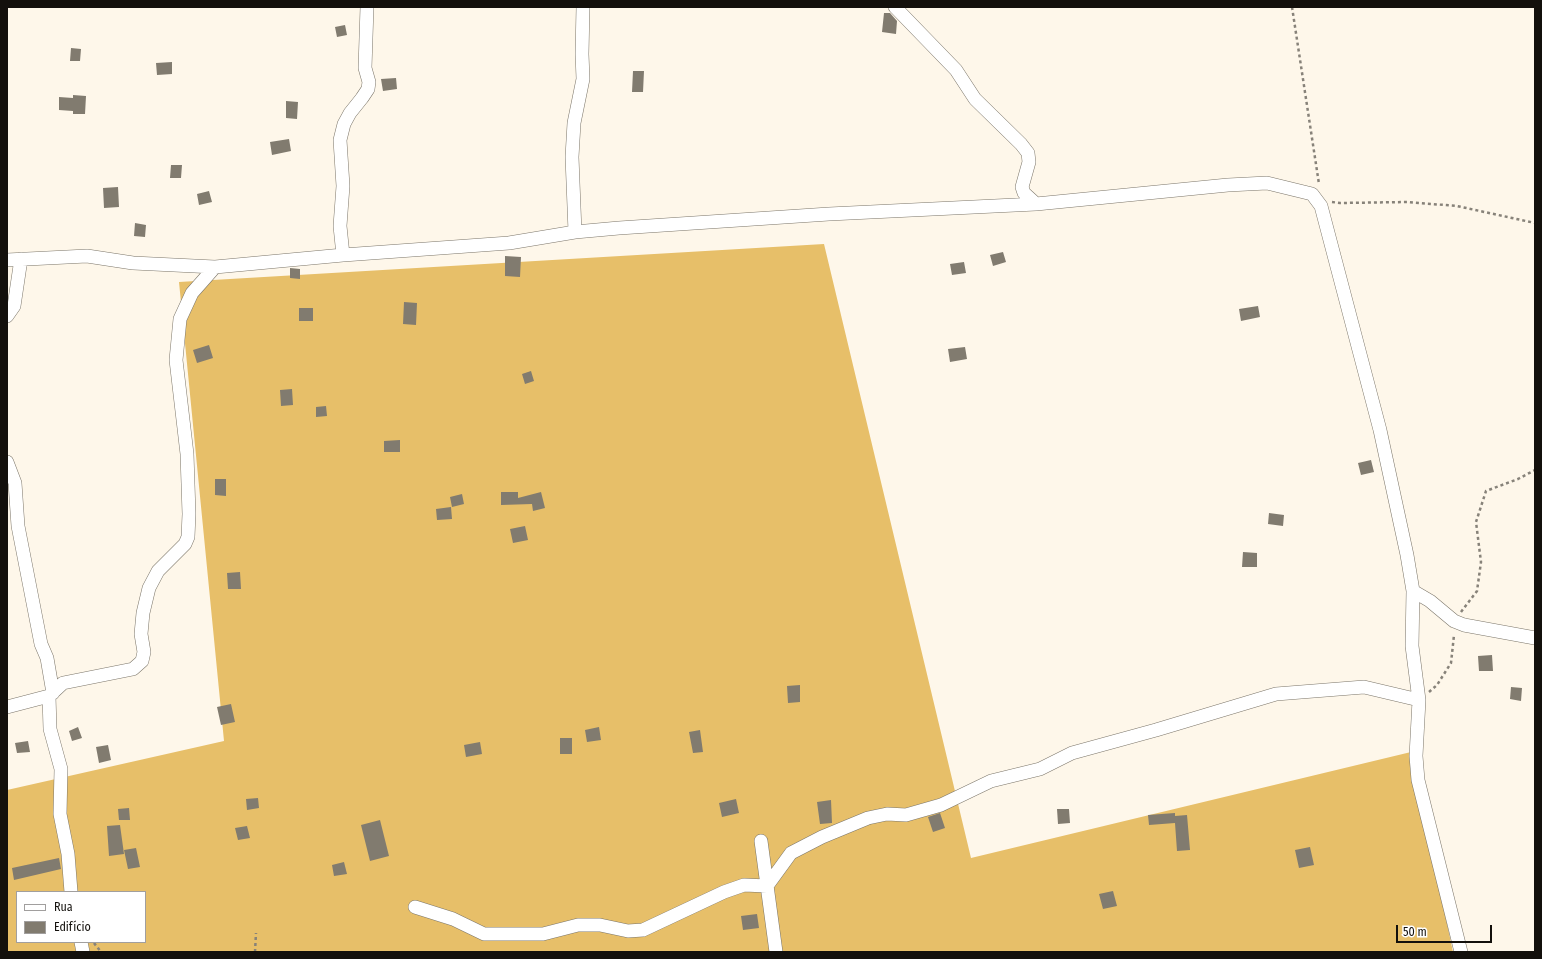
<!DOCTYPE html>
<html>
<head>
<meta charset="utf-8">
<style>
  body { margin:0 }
  #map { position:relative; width:1542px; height:959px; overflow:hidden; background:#fef7ea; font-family:"Fira Sans Condensed",sans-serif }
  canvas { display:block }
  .frame { position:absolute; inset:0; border:8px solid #13100c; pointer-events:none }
  .legend { position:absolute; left:16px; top:891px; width:130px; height:52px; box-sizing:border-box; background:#fff; border:1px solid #a19f9e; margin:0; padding:5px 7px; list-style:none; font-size:12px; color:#13100c }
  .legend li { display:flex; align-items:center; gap:8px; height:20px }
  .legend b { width:20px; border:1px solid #a19f9e }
  .scale { position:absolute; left:1396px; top:925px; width:96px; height:18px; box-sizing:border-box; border:2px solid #13100c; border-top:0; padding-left:5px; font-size:12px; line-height:14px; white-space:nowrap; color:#13100c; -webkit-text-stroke:3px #fff; paint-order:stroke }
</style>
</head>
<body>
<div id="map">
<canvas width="1542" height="959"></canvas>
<div class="frame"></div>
<ul class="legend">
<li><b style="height:5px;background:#fff"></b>Rua</li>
<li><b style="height:11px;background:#817b6f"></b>Edifício</li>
</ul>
<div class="scale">50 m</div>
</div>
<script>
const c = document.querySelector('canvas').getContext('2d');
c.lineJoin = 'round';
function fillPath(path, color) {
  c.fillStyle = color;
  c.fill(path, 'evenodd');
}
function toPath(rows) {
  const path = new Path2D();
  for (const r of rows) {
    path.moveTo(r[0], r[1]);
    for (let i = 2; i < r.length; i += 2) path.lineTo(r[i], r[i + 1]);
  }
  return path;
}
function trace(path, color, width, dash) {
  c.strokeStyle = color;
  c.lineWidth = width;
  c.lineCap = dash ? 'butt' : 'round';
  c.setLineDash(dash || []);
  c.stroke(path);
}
fillPath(toPath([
  [824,244,971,858,1411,752,1453,952,7,952,7,790,224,741,179,282],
  [17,892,145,892,145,942,17,942]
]), '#e7bf69');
fillPath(toPath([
  [884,13,890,13,897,21,896,34,882,32],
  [345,25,347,35,337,37,335,27],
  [71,48,81,49,80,61,70,61],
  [172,62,172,74,157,75,156,63],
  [633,71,644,71,643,92,632,92],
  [396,78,397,89,383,91,381,79],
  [73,95,86,96,85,114,73,114,73,111,59,110,59,97,73,98],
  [286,101,298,102,297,119,286,118],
  [289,139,291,151,272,155,270,142],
  [171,165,182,165,181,178,170,178],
  [118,187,119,207,104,208,103,188],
  [209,191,212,202,199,205,197,194],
  [135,223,146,225,145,237,134,236],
  [1003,252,1006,262,993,266,990,255],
  [505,256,521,257,520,277,505,276],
  [964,262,966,273,952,275,950,264],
  [290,268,300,269,300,279,290,278],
  [404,302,417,303,416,325,403,324],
  [1258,306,1260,317,1241,321,1239,309],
  [299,308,313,308,313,321,299,321],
  [209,345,213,358,197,363,193,350],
  [965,347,967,359,950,362,948,349],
  [531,371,534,381,525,384,522,374],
  [292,389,293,405,281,406,280,390],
  [326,406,327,416,316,417,316,407],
  [400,440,400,452,384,452,384,441],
  [1371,460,1374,472,1361,475,1358,463],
  [215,479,226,479,226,496,215,495],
  [501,492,518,492,518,498,541,492,545,508,533,511,532,504,501,505],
  [462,494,464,504,452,507,450,497],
  [451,507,452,519,437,520,436,509],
  [1269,513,1284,515,1283,526,1268,524],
  [525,526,528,540,513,543,510,529],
  [1243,552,1257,553,1257,567,1242,567],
  [240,572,241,589,228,589,227,573],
  [1492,655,1493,671,1479,671,1478,656],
  [800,685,800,702,788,703,787,686],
  [1511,687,1522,688,1521,701,1510,699],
  [231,704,235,722,221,725,217,707],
  [78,727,82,738,72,741,69,731],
  [599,727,601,740,587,742,585,730],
  [700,730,703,752,693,753,689,732],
  [560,738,572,738,572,754,560,754],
  [28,741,30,752,17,753,15,743],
  [480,742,482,754,466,757,464,745],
  [108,745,111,760,99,763,96,747],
  [258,798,259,808,247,810,246,799],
  [736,799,739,813,722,817,719,803],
  [831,800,832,823,820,824,817,802],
  [129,808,130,820,119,820,118,809],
  [1057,809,1069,809,1070,823,1058,824],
  [940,813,945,828,933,832,928,817],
  [1175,813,1175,816,1187,815,1190,850,1177,851,1175,823,1149,825,1148,815],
  [380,820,389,856,370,861,361,825],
  [120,825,124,854,109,856,107,826],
  [247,826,250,838,238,840,235,828],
  [1310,847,1314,865,1299,868,1295,850],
  [136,848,140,867,128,869,124,850],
  [59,858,61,869,14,880,12,868],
  [344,862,347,874,334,876,332,865],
  [1113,891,1117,906,1103,909,1099,894],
  [757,914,759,928,743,930,741,916]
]), '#817b6f');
const street = toPath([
  [895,7,956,70,975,99,1021,144,1028,153,1029,162,1022,187,1024,193,1036,204],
  [575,232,572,157,574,123,583,79,582,54,583,7],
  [343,255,340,226,343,186,340,140,344,124,350,113,362,98,368,89,369,82,365,68,367,7],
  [7,260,87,256,133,263,215,267,343,255,509,243,575,232,619,228,829,214,1036,204,1228,185,1267,183,1312,194,1321,206,1380,430,1407,555,1413,591,1412,646,1419,700,1416,756,1418,780,1461,952],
  [7,316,14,306,21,259],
  [7,462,15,483,18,526,41,644,47,658,53,693],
  [1413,591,1430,601,1454,621,1464,625,1535,638],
  [49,696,50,729,61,769,60,814,68,854,71,892],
  [7,707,49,696,63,683,133,669,142,661,144,652,141,634,143,613,149,588,158,571,185,544,188,537,189,514,187,454,176,360,180,319,192,293,215,267],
  [761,841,776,952],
  [415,907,453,919,484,934,543,934,578,925,600,925,628,931,643,930,724,892,744,885,767,886,791,853,822,837,868,818,887,814,906,815,941,805,991,781,1040,769,1072,753,1156,730,1276,694,1364,687,1419,700],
  [81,942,83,952]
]);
trace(street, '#7c766a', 14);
trace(toPath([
  [1292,7,1319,184],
  [1332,202,1340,203,1407,202,1457,206,1535,223],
  [1461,612,1477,591,1481,562,1476,522,1486,491,1518,479,1535,470],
  [1429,692,1437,685,1451,663,1454,635],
  [94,943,101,952],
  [255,952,256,933]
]), '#878279', 2.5, [3, 3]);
trace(street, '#fff', 13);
</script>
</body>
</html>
